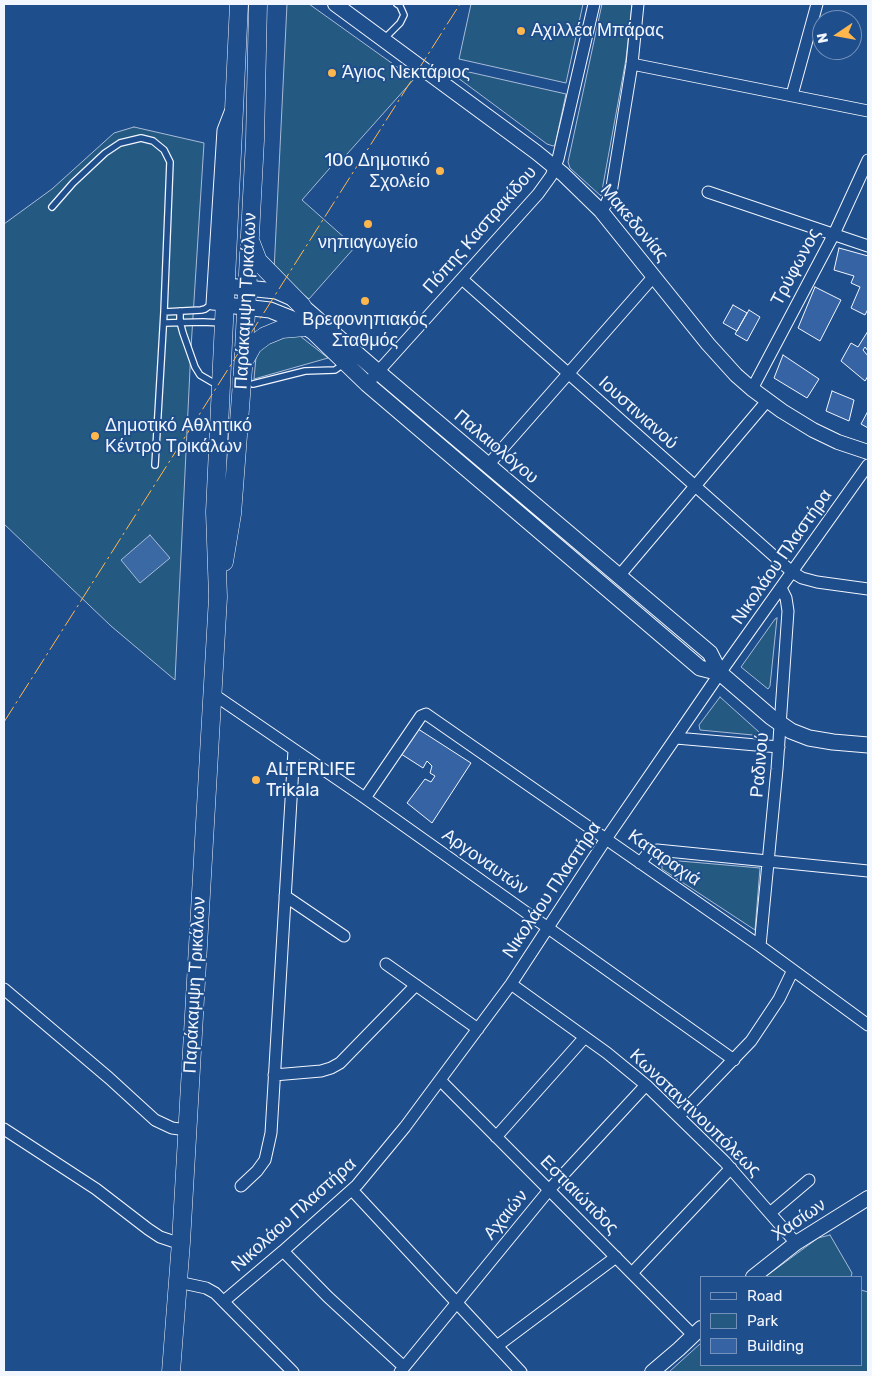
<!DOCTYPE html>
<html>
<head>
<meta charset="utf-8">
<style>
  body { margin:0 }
  #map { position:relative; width:872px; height:1376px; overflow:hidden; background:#1f4e8c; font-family:Rubik,sans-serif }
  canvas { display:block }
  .frame { position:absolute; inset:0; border:5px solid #f2f6ff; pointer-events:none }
  .legend { position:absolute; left:700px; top:1276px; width:162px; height:90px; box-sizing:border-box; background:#1f4e8c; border:1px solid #7391ba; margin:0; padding:6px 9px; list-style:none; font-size:15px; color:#f2f6ff }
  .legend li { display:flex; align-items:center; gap:10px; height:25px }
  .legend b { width:25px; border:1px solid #7391ba }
  .north { position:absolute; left:812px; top:10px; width:50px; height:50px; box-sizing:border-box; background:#1f4e8c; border:1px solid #7391ba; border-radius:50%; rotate:258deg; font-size:14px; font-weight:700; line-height:20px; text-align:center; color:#f2f6ff }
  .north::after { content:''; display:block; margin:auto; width:18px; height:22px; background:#ffb74d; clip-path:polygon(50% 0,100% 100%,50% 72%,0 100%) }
</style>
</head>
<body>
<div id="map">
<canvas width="872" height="1376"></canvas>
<div class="frame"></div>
<ul class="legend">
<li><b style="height:6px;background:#1f4e8c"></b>Road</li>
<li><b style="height:14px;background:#245a82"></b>Park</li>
<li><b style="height:14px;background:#3563a3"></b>Building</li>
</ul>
<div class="north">N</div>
</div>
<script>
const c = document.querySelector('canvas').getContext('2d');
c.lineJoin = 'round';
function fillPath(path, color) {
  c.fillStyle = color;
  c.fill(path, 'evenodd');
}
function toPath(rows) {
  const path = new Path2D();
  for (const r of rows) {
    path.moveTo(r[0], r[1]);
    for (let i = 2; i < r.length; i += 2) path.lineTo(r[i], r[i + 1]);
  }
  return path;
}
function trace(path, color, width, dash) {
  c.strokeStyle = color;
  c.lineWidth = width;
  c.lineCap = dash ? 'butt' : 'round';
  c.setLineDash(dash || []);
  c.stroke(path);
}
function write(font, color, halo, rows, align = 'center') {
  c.font = font + ' Rubik,sans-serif';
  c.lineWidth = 4;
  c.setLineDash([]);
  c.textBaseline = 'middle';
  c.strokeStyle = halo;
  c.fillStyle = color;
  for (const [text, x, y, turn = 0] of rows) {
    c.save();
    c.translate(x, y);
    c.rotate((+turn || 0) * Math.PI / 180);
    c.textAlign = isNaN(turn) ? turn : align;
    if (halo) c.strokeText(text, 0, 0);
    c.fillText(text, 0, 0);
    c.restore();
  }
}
const green = toPath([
  [287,4,309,4,414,79,339,163,336,161,302,200,355,247,309,299,274,271,287,4],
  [471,4,583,4,566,83,459,59,471,4],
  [602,4,632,4,626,59,601,196,570,168,568,162,602,4],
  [460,70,566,94,555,145,553,146,547,144,458,78,460,70],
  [134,127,204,143,191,348,175,680,111,626,4,524,4,224,52,189,114,133,134,127],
  [274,336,300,336,328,358,254,379,256,357,259,350,274,336],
  [777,618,770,686,768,689,741,667,775,619,777,618],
  [720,697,759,732,760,734,753,735,700,730,699,725,720,697],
  [668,860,760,868,755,930,662,869,662,863,668,860],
  [830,1235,852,1273,851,1277,765,1277,818,1238,830,1235],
  [861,1290,868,1292,868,1372,669,1372,701,1343,701,1365,861,1365,861,1290]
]);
fillPath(green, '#245a82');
trace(green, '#a8bbd7', 1);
const water = toPath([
  [150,535,170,558,140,583,121,560,150,535]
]);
fillPath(water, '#3b69a3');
trace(water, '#a8bbd7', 1);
const building = toPath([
  [839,248,868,256,868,309,865,315,851,308,860,287,851,283,854,276,834,270,839,248],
  [815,287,841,300,820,341,798,328,815,287],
  [733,305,747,313,737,331,723,323,733,305],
  [749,310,760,317,747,341,735,334,749,310],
  [868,331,868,351,865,347,863,350,868,356,868,376,865,381,841,361,851,343,858,347,868,331],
  [783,355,819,379,807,398,774,378,783,355],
  [832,391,854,400,849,421,826,411,832,391],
  [868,411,868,428,861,424,868,411],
  [415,727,471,763,432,823,407,803,425,779,431,782,435,776,430,773,432,766,427,761,423,768,398,752,415,727]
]);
fillPath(building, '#3563a3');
trace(building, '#f2f6ff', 1);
const service = toPath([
  [384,39,400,23,404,15,400,6,397,4],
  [52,207,73,183,105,153,120,143,141,138,153,141,164,150,170,162,164,312,155,465],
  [180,311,180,322,183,333,195,367,200,375,212,382],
  [164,312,201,310,205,309,212,304],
  [164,323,203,322,222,323],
  [253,384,305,371,335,370,345,363]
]);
const minor = toPath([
  [632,64,868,111],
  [792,95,817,4],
  [708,192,868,246],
  [601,211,606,204,611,193,632,64,638,4],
  [462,279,792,572,802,578,817,582,868,589],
  [226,305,212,304,223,130,230,112],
  [367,384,538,194,551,176,558,159,594,4],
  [752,389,834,234,868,160],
  [488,465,654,276],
  [619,576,767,401],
  [213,694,365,798,734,1060],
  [676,738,779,747],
  [365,798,421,716,426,714,760,946,868,1025],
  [640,863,649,852,657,850,868,871],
  [285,896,344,936],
  [760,946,777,769,788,611,786,598,781,588],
  [386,964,478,1029],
  [511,984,607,1053,646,1085,725,1162,796,1243],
  [4,989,109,1078,155,1120,172,1128,187,1130],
  [274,1075,321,1071,331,1068,340,1063,416,985],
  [440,1080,693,1335],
  [679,1116,751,1041,779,999,793,970],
  [4,1129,96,1189,148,1229,160,1237,172,1241,181,1242],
  [496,1137,585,1037],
  [241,1186,257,1171,265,1160,271,1133,294,750],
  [352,1190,521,1372],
  [770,1213,809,1180],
  [283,1251,328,1297,404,1367],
  [632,1273,731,1168],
  [178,1282,206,1288,215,1293,293,1372],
  [224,1301,283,1251,357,1185,405,1127,511,984,606,839,720,673,868,465],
  [497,1346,616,1257],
  [400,1372,549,1190,646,1085]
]);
const tertiary = toPath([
  [335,4,536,152,563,174,601,211,708,344,736,375,752,389,782,411,813,430,838,442,868,452],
  [753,1277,796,1243,868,1198],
  [652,1372,679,1349,701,1328]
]);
const secondary = toPath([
  [227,286,276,291,292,298,302,306,378,372,710,653,720,673,771,717,791,731,809,738,833,742,868,745],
  [226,305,270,310,295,320,313,332,367,384,700,668,720,673]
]);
const primary = toPath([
  [251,243,258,261,302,306],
  [244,361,253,345,265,336,282,329,305,327],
  [224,562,232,514,243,369,255,140,258,4],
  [171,1372,181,1242,218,597,215,512,239,4]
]);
trace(service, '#f2f6ff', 8);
trace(minor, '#f2f6ff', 13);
trace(tertiary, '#f2f6ff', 16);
trace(secondary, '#f2f6ff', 17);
trace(primary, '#f2f6ff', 19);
trace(service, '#1f4e8c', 5.5);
trace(minor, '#1f4e8c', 11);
trace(tertiary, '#1f4e8c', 14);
trace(secondary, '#1f4e8c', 15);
trace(primary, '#1f4e8c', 18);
trace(toPath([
  [4,722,460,4]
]), '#ffb74d', 1, [18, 4, 2.5, 4]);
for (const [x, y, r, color] of [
  [521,31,5,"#ffb74d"],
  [332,73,5,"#ffb74d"],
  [440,171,5,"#ffb74d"],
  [368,224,5,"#ffb74d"],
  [365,301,5,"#ffb74d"],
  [95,436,5,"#ffb74d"],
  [256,780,5,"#ffb74d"]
]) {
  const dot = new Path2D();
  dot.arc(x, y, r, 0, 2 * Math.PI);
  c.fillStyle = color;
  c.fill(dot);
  trace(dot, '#1f4e8c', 2);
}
write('18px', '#f2f6ff', '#1f4e8c', [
  ["Αχιλλέα Μπάρας",531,31],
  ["Άγιος Νεκτάριος",342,73],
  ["10ο Δημοτικό",430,161,"right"],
  ["Σχολείο",430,182,"right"],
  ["νηπιαγωγείο",368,243,"center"],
  ["Βρεφονηπιακός",365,320,"center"],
  ["Σταθμός",365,341,"center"],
  ["Δημοτικό Αθλητικό",105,426],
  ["Κέντρο Τρικάλων",105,447],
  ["ALTERLIFE",266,770],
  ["Trikala",266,791]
], 'left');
write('18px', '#f2f6ff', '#1f4e8c', [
  ["Μακεδονίας",634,223,50],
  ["Πόπης Καστρακίδου",480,230,-49],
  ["Τρύφωνος",796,267,-62],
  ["Παράκαμψη Τρικάλων",246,301,-87],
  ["Ιουστινιανού",638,413,42],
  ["Παλαιολόγου",496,447,40],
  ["Νικολάου Πλαστήρα",782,557,-55],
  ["Ραδινού",760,765,-85],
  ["Καταραχιά",664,858,35],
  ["Αργοναυτών",485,862,35],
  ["Νικολάου Πλαστήρα",552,890,-56],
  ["Παράκαμψη Τρικάλων",195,985,-87],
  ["Κωνσταντινουπόλεως",695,1113,44],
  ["Εστιαιώτιδος",579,1195,45],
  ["Νικολάου Πλαστήρα",294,1215,-42],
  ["Αχαιών",506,1215,-51],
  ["Χασίων",799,1220,-34]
]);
</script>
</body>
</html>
